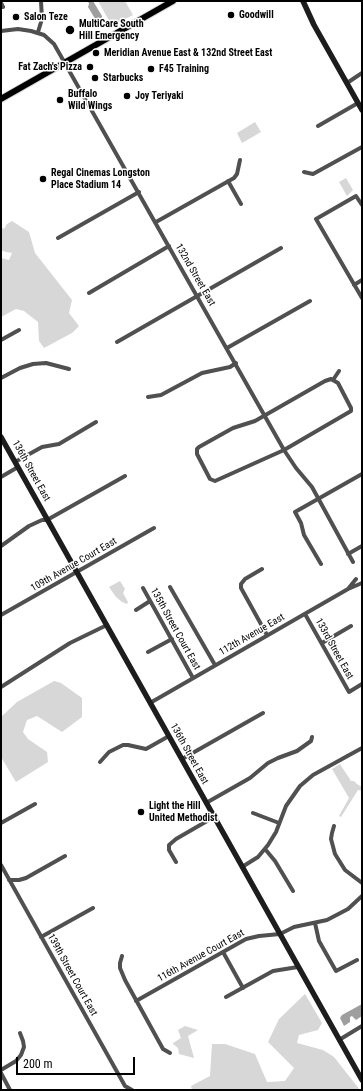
<!DOCTYPE html>
<html>
<head>
<meta charset="utf-8">
<style>
  body { margin:0 }
  #map { position:relative; width:363px; height:1091px; overflow:hidden; background:#fff; font-family:"Roboto Condensed",sans-serif }
  canvas { display:block }
  .frame { position:absolute; inset:0; border:2px solid #000; pointer-events:none }
  .scale { position:absolute; left:16px; top:1057px; width:119px; height:18px; box-sizing:border-box; border:2px solid #000; border-top:0; padding-left:5px; font-size:12px; line-height:14px; white-space:nowrap; color:#000; -webkit-text-stroke:3px #fff; paint-order:stroke }
</style>
</head>
<body>
<div id="map">
<canvas width="363" height="1091"></canvas>
<div class="frame"></div>
<div class="scale">200 m</div>
</div>
<script>
const c = document.querySelector('canvas').getContext('2d');
c.lineJoin = 'round';
function fillPath(path, color) {
  c.fillStyle = color;
  c.fill(path, 'evenodd');
}
function toPath(rows) {
  const path = new Path2D();
  for (const r of rows) {
    path.moveTo(r[0], r[1]);
    for (let i = 2; i < r.length; i += 2) path.lineTo(r[i], r[i + 1]);
  }
  return path;
}
function trace(path, color, width, dash) {
  c.strokeStyle = color;
  c.lineWidth = width;
  c.lineCap = dash ? 'butt' : 'round';
  c.setLineDash(dash || []);
  c.stroke(path);
}
function write(font, color, halo, rows, align = 'center') {
  c.font = font + ' "Roboto Condensed",sans-serif';
  c.lineWidth = 3;
  c.setLineDash([]);
  c.textBaseline = 'middle';
  c.strokeStyle = halo;
  c.fillStyle = color;
  for (const [text, x, y, turn = 0] of rows) {
    c.save();
    c.translate(x, y);
    c.rotate((+turn || 0) * Math.PI / 180);
    c.textAlign = isNaN(turn) ? turn : align;
    if (halo) c.strokeText(text, 0, 0);
    c.fillText(text, 0, 0);
    c.restore();
  }
}
fillPath(toPath([
  [98,1,125,1,133,15,112,26],
  [255,122,261,132,242,143,237,133],
  [346,178,353,190,347,196,339,182],
  [12,221,29,232,35,253,72,300,69,313,79,326,72,333,44,348,39,341,38,322,24,311,16,309,1,317,1,258,9,260,12,253,6,252,1,250,1,227,4,229,7,224],
  [120,581,125,589,123,593,128,602,127,604,122,602,116,597,109,587],
  [54,681,61,683,82,698,82,717,62,732,37,716,27,720,23,732,28,739,47,752,48,762,16,782,1,757,1,717,17,702],
  [340,764,351,781,354,781,357,784,362,787,362,791,358,790,341,817,339,816,349,798,332,769],
  [305,994,322,1023,318,1030,299,1035,297,1043,323,1050,334,1057,360,1090,192,1090,191,1086,210,1076,212,1044,225,1044,255,1054,267,1082,285,1081,294,1068,268,1042,279,1019],
  [185,1026,198,1030,188,1036,194,1058,179,1054,178,1048,173,1044,173,1043,181,1038,178,1030]
]), '#d7d7d7');
fillPath(toPath([
  [88,1,93,1,102,16,102,22,99,23,97,22,88,7,89,4],
  [362,1004,362,1016,356,1020,352,1016,350,1017,350,1022,344,1026,340,1018,342,1015]
]), '#9e9e9e');
const primary = toPath([
  [1,99,173,1]
]);
trace(primary, '#dbdbdb', 8);
trace(toPath([
  [1,3,3,7],
  [1,31,18,29,31,31,44,35,54,44,284,450,296,468,312,487,353,562],
  [38,32,42,19,41,1],
  [347,83,362,73],
  [318,126,358,103],
  [304,172,313,174,362,147],
  [228,181,241,204],
  [362,205,356,196,316,219,362,298],
  [156,222,234,178,237,174,240,160],
  [58,238,139,192],
  [354,285,362,280],
  [89,293,169,246],
  [1,340,19,330],
  [117,342,281,248],
  [227,348,310,301],
  [1,378,20,368,33,364,46,363,69,369],
  [331,379,338,383,351,408,351,411,284,450,215,481,210,479,197,454,197,449,199,447,233,428,255,421,325,381,331,379],
  [333,380,339,371],
  [148,397,161,395,202,373,230,367,236,363],
  [15,462,42,447,59,444,96,422],
  [1,477,18,467],
  [1,546,29,526,42,520,47,520,125,476],
  [348,554,362,546],
  [321,564,304,535,301,523,295,512,362,474],
  [262,569,245,579,241,584,241,588,267,635],
  [170,587,215,665],
  [143,588,193,678],
  [348,589,356,579],
  [136,610,150,601],
  [305,614,349,692,362,684],
  [1,615,154,528],
  [322,643,351,626],
  [148,652,172,639],
  [1,687,70,643,107,625],
  [150,703,348,589,362,583],
  [182,759,263,713],
  [100,762,109,752,123,745,128,745,146,749,169,736],
  [206,803,250,778,268,763,278,758,297,751,311,741,312,737],
  [253,813,279,823],
  [1,823,35,804],
  [334,826,332,833,331,839,335,854,345,870,362,883],
  [265,849,275,861,293,891],
  [176,862,169,850,169,845,176,839,214,817],
  [1,865,125,1086,132,1090],
  [242,867,258,857,268,845,276,832,286,806,300,786,313,775,362,748],
  [9,880,19,880,26,878,65,856],
  [315,923,319,941,336,971,357,960],
  [41,937,93,908],
  [223,952,243,988],
  [122,956,120,963,120,968,125,980,163,1049,170,1053],
  [226,997,273,971,298,967],
  [136,1001,246,939,259,936,280,934,294,927,327,920,348,909,362,896],
  [339,1040,362,1026],
  [1,1070,16,1061,21,1055,24,1047,23,1041,20,1033],
  [1,1073,10,1090]
]), '#505050', 4);
trace(toPath([
  [303,1,314,25,362,110],
  [1,437,362,1080]
]), '#1d1d1d', 5.5);
trace(primary, '#000', 6);
for (const [x, y, r, color] of [
  [231,15,4,"#000"],
  [16,17,4,"#000"],
  [70,30,5,"#000"],
  [96,53,4,"#000"],
  [90,67,4,"#000"],
  [151,69,4,"#000"],
  [95,78,4,"#000"],
  [127,96,4,"#000"],
  [60,100,4,"#000"],
  [43,179,4,"#000"],
  [141,812,4,"#000"]
]) {
  const dot = new Path2D();
  dot.arc(x, y, r, 0, 2 * Math.PI);
  c.fillStyle = color;
  c.fill(dot);
  trace(dot, '#fff', 1.5);
}
write('bold 10px', '#000', '#fff', [
  ["Goodwill",239,15],
  ["Salon Teze",24,17],
  ["MultiCare South",79,24],
  ["Hill Emergency",79,36],
  ["Meridian Avenue East & 132nd Street East",104,53],
  ["Fat Zach's Pizza",82,67,"right"],
  ["F45 Training",159,69],
  ["Starbucks",103,78],
  ["Buffalo",68,94],
  ["Wild Wings",68,106],
  ["Joy Teriyaki",135,96],
  ["Regal Cinemas Longston",51,173],
  ["Place Stadium 14",51,185],
  ["Light the Hill",149,806],
  ["United Methodist",149,818]
], 'left');
write('10px', '#000', '#fff', [
  ["132nd Street East",195,275,60],
  ["136th Street East",31,471,61],
  ["109th Avenue Court East",74,565,-30],
  ["135th Street Court East",175,629,61],
  ["112th Avenue East",252,635,-30],
  ["133rd Street East",334,649,61],
  ["136th Street East",189,754,61],
  ["116th Avenue Court East",201,956,-29],
  ["139th Street Court East",72,975,61]
]);
</script>
</body>
</html>
